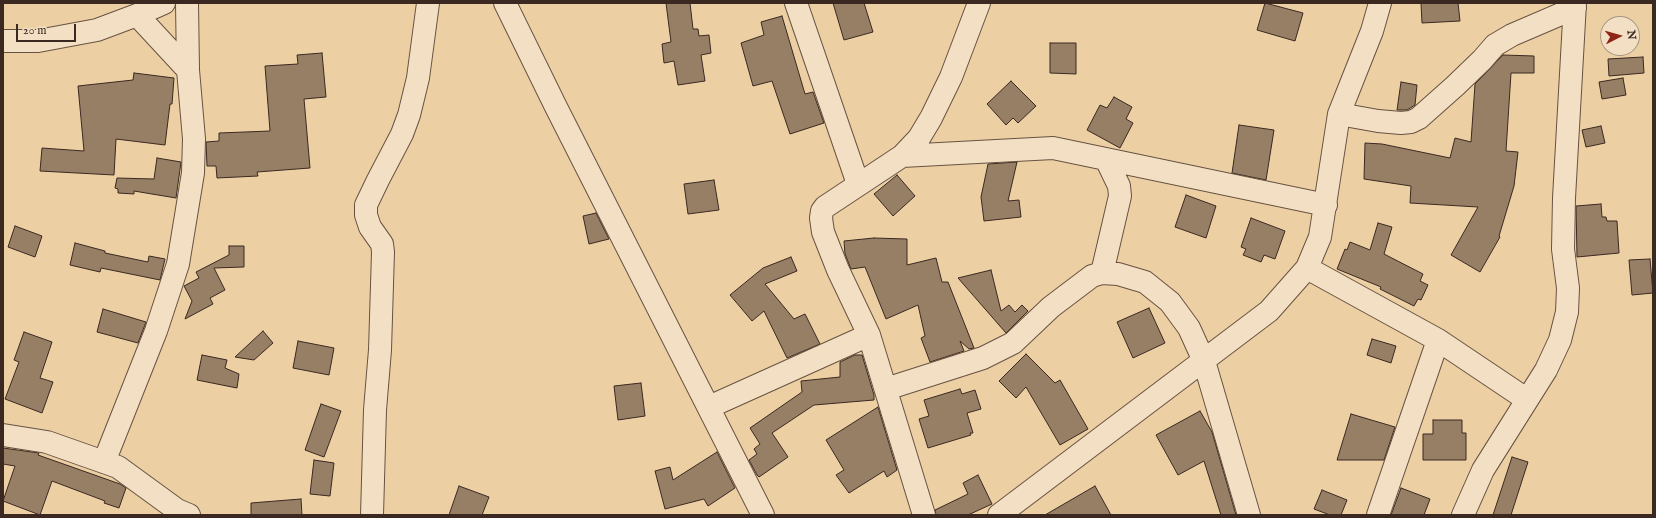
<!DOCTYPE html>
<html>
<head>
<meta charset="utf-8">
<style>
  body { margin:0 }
  #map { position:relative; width:1656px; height:518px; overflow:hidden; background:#ecd0a4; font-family:"IM FELL English",serif }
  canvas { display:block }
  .frame { position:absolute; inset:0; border:4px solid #3b2821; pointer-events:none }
  .north { position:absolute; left:1600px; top:16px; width:40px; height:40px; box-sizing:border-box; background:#f3e0c4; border:1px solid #a99683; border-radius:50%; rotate:84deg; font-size:11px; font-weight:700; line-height:16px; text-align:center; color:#3b2821 }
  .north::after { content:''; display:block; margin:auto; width:14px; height:18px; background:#8f2418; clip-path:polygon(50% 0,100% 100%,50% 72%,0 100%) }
  .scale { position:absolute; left:16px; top:24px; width:60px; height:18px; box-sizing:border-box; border:2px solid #3b2821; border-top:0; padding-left:5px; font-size:12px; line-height:14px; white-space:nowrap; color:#3b2821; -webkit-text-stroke:3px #f3e0c4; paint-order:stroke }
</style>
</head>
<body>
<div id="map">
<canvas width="1656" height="518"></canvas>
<div class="frame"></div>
<div class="north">N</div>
<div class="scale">20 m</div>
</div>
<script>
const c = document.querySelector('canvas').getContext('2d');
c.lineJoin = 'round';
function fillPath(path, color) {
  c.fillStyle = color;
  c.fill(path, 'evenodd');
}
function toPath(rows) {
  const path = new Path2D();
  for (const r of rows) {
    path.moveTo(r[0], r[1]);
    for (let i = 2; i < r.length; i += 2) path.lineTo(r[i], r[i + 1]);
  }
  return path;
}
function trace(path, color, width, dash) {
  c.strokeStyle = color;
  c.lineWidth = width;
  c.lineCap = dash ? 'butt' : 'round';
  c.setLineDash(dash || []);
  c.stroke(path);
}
const building = toPath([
  [666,3,690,3,693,29,698,29,699,36,709,35,711,53,701,55,705,81,678,85,674,61,664,63,662,44,671,42,666,3],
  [833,3,864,3,873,32,844,40,833,3],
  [1265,3,1303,13,1295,41,1257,30,1265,3],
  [1421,3,1458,3,1460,21,1422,23,1421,3],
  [782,16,805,94,813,92,824,123,790,134,772,81,753,86,741,43,764,35,761,22,782,16],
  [1050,43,1076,43,1076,74,1050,73,1050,43],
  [322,53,326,97,304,99,310,168,257,172,258,176,217,178,216,166,207,166,206,142,219,141,219,133,270,131,265,66,298,64,297,55,322,53],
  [1503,55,1534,56,1534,73,1511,73,1506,151,1518,152,1514,186,1499,236,1500,237,1480,272,1451,255,1478,207,1410,203,1411,186,1364,179,1365,143,1382,144,1450,158,1455,138,1471,142,1475,84,1503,55],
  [1643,57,1644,73,1609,76,1608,59,1643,57],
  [134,73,174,78,172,104,170,104,165,145,116,139,114,175,40,171,42,148,84,151,78,86,133,80,134,73],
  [1623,78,1626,95,1602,99,1599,82,1623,78],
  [1011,81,1036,106,1018,123,1013,118,1006,125,987,104,1011,81],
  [1401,82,1417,85,1415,105,1407,110,1397,110,1401,82],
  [1114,97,1132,107,1126,119,1133,123,1120,148,1087,130,1100,105,1107,108,1114,97],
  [1239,125,1274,130,1266,180,1232,173,1239,125],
  [1601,126,1605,143,1586,147,1582,130,1601,126],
  [157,158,181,162,176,198,134,191,134,194,118,193,118,189,115,188,117,178,154,179,157,158],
  [1017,162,1008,201,1019,200,1021,217,984,221,981,197,988,164,1017,162],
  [897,175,915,196,893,216,874,194,897,175],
  [714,180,719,210,688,214,684,184,714,180],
  [1186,195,1216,206,1206,238,1175,227,1186,195],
  [1601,204,1602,217,1606,217,1607,221,1617,221,1619,253,1577,257,1576,206,1601,204],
  [596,213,609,239,589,244,583,216,596,213],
  [1251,218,1285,231,1275,259,1264,255,1261,262,1243,255,1246,249,1241,247,1251,218],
  [1378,223,1392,227,1384,254,1423,274,1420,281,1428,285,1421,300,1418,299,1414,306,1380,289,1381,287,1337,269,1345,249,1347,250,1350,242,1370,250,1378,223],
  [15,226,42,236,35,257,8,247,15,226],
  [874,238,907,239,907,265,936,258,942,282,948,282,974,348,969,349,960,341,964,351,930,362,921,338,925,336,918,305,886,319,865,267,851,269,845,254,844,241,874,238],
  [75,243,105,251,105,253,148,262,149,256,165,259,160,280,101,268,100,272,70,265,75,243],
  [229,246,244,246,244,267,214,268,225,290,210,298,213,304,185,319,192,301,184,286,199,278,196,272,229,255,229,246],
  [791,257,797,271,765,284,794,319,805,314,820,344,787,358,764,311,752,321,730,295,763,268,791,257],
  [1650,259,1653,293,1632,295,1629,260,1650,259],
  [991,270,1001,311,1009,305,1015,312,1022,305,1028,311,1006,333,958,278,991,270],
  [1149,308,1165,343,1133,358,1117,322,1149,308],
  [103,309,146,322,138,343,97,332,103,309],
  [263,331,273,343,254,360,235,357,263,331],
  [24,332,52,342,40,378,53,382,42,413,5,399,19,362,14,360,24,332],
  [1372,339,1396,346,1391,363,1367,355,1372,339],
  [298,341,334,348,329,375,293,368,298,341],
  [1026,354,1055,383,1060,380,1088,429,1060,445,1026,387,1016,398,999,381,1026,354],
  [202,355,227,360,225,368,239,374,237,388,197,380,202,355],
  [855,355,862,355,874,395,874,400,814,405,772,433,788,457,759,477,757,475,749,460,757,454,754,449,760,444,750,428,802,392,801,381,840,377,840,362,855,355],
  [641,383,645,416,618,420,614,386,641,383],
  [960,389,962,394,975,390,981,409,967,413,973,433,970,433,971,435,928,448,919,419,929,416,924,400,960,389],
  [321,404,341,411,324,457,305,450,321,404],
  [878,407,897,470,887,477,884,471,849,493,836,475,844,470,826,440,878,407],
  [1200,411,1212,432,1236,515,1221,515,1204,461,1178,475,1156,435,1200,411],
  [1351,414,1395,427,1384,460,1337,460,1351,414],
  [1433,420,1462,420,1462,433,1466,433,1466,460,1423,460,1423,434,1433,434,1433,420],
  [3,448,39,453,38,455,120,484,126,488,119,508,104,503,105,501,52,481,40,515,3,501,15,466,3,464,3,448],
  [717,452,735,488,708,506,704,499,665,509,655,471,670,467,673,480,717,452],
  [1512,457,1528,462,1511,515,1493,515,1512,457],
  [314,460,334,463,330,496,310,494,314,460],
  [978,475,992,504,968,515,936,515,935,510,968,494,963,483,978,475],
  [459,486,489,497,482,515,449,515,459,486],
  [1095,486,1111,515,1045,515,1095,486],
  [1401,488,1430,499,1424,515,1391,515,1401,488],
  [1322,490,1347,500,1341,515,1330,515,1314,509,1322,490],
  [301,499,302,515,251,515,251,503,301,499]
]);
fillPath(building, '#977f65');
trace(building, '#3b2821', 1);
const street = toPath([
  [505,3,556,107,763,515],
  [796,3,858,184],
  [137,15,188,70],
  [3,41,38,41,97,30,137,15,164,3],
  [1339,114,1378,121,1401,123,1411,122,1419,118,1455,86,1482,60,1495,45,1512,35,1575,8],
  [902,156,1053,148,1326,205],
  [1307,268,1438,340,1526,399],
  [1102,273,1120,196,1119,186,1106,159],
  [886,389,983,358,1013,343,1051,307,1092,276,1102,273,1118,274,1145,282,1170,302,1189,328,1204,361,1249,515],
  [709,407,869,335],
  [3,435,47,442,118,467,177,510,189,515],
  [104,462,156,331,178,264,193,173,194,139,188,70,187,3],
  [372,515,375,410,380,350,383,252,382,244,370,227,366,215,366,205,378,180,402,134,409,115,418,78,428,3],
  [924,515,869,335,838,270,823,232,821,218,822,211,825,207,902,156,919,138,931,118,951,77,979,3],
  [999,515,1269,311,1307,268,1320,237,1339,114,1372,31,1380,3],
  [1378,515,1438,340],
  [1463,515,1483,470,1546,370,1560,340,1567,312,1568,288,1563,249,1564,198,1575,3]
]);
trace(street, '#675242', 24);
trace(street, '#f3e0c4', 22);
</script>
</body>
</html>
